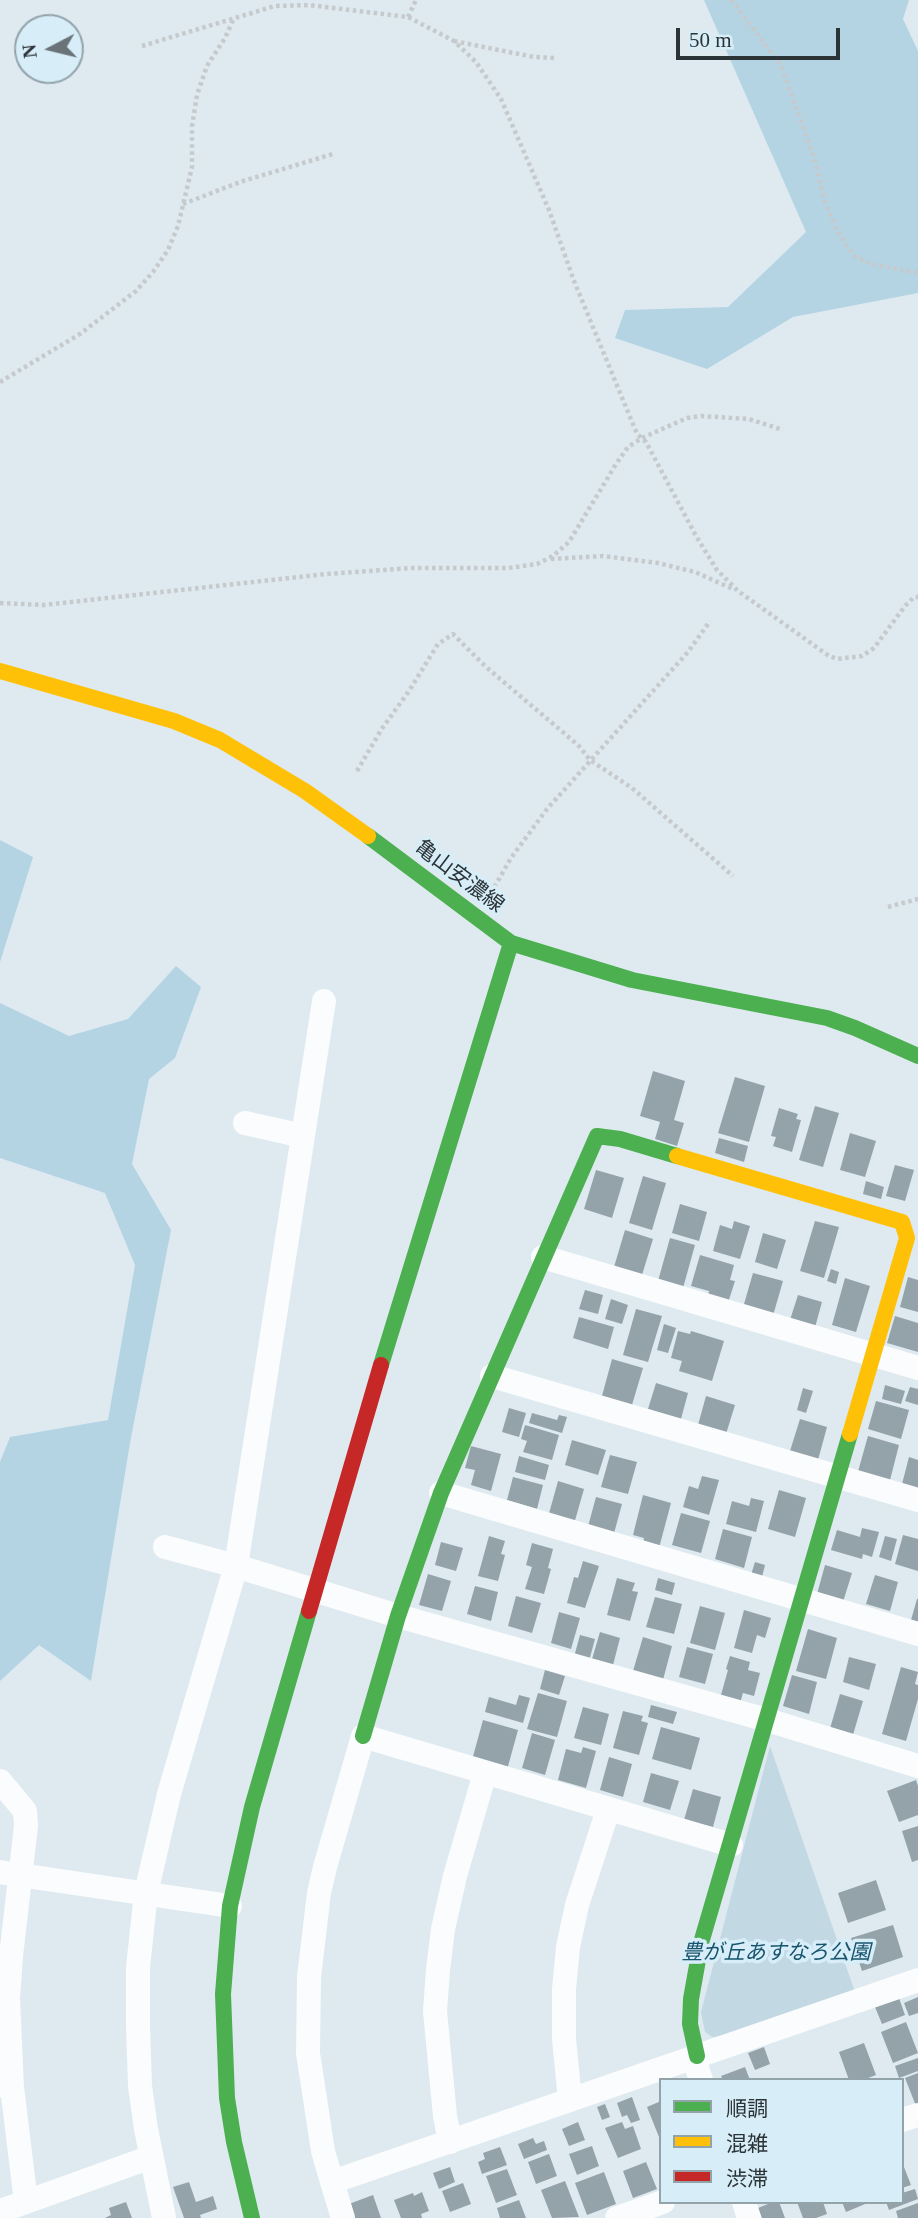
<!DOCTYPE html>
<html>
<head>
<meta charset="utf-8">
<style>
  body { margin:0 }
  #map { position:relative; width:918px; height:2218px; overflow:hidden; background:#deeaf0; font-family:"Times New Roman","Noto Sans JP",serif }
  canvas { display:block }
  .legend { position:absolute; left:659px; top:2078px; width:245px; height:126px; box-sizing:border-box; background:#d7edf7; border:2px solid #92a3aa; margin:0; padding:9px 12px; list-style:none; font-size:21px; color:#2b3337 }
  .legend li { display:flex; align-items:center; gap:14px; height:35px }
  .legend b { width:35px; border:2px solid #92a3aa }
  .north { position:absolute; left:14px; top:14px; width:70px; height:70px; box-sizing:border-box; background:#d7edf7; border:2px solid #92a3aa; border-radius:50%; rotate:263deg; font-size:19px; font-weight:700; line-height:28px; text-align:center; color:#2b3337 }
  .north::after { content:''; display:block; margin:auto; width:24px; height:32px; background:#6a7378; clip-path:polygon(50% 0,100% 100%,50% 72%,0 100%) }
  .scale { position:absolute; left:676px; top:28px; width:164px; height:32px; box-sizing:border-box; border:4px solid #2b3337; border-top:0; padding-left:9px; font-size:21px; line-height:24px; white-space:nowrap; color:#2b3337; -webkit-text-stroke:5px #d7edf7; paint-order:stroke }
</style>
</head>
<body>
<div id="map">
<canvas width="918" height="2218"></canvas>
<ul class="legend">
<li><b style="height:9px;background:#4caf50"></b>順調</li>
<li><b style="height:9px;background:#ffc107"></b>混雑</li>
<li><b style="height:9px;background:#c62828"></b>渋滞</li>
</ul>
<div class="north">N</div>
<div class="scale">50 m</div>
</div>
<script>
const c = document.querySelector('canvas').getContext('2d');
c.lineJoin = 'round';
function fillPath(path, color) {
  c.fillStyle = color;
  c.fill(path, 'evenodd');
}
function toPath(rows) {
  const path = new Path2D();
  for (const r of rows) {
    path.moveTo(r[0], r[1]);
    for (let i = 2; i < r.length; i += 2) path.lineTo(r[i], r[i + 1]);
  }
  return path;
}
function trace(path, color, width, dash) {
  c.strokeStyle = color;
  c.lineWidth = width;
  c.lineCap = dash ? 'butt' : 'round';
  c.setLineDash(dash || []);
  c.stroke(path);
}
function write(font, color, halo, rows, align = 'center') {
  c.font = font + ' "Times New Roman","Noto Sans JP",serif';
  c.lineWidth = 7;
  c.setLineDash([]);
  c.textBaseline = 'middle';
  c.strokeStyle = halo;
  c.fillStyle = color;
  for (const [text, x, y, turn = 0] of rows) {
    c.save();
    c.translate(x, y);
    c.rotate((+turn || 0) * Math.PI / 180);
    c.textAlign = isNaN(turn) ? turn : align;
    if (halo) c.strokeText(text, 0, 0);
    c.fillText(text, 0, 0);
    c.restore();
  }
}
fillPath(toPath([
  [770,1746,855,1992,726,2036,712,2037,705,2032,701,2012]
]), '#c2d8e3');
fillPath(toPath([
  [704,0,909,0,903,19,918,51,918,293,793,317,707,369,615,338,625,310,728,307,806,232],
  [0,840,33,857,0,962],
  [176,966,201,987,175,1058,149,1079,132,1164,171,1230,130,1443,91,1681,39,1645,0,1681,0,1462,10,1437,108,1420,135,1265,105,1193,0,1158,0,1003,69,1036,128,1019]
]), '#b4d4e4');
fillPath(toPath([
  [653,1071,685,1081,674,1120,684,1123,677,1146,655,1139,660,1122,640,1116],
  [735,1077,765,1086,749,1142,718,1133],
  [815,1106,839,1113,823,1167,799,1160],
  [779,1108,798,1114,796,1119,801,1120,792,1152,773,1146,776,1137,771,1136],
  [850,1133,876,1141,865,1177,840,1170],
  [719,1138,748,1146,744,1162,715,1153],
  [895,1165,914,1170,905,1201,886,1196],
  [596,1170,624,1178,612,1218,584,1209],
  [643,1176,666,1183,652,1230,629,1223],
  [866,1181,884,1187,881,1199,863,1194],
  [680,1204,707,1212,699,1241,672,1233],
  [734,1221,750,1226,740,1259,713,1251,720,1225,732,1229],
  [815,1221,839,1227,824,1278,800,1271],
  [625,1230,653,1239,642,1275,614,1267],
  [763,1233,786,1240,777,1269,755,1262],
  [670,1238,695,1245,683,1288,658,1281],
  [700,1255,734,1265,730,1280,735,1281,727,1306,707,1300,709,1291,691,1286],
  [831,1269,839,1272,836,1284,827,1281],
  [753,1273,783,1281,772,1319,742,1311],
  [908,1277,918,1280,918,1312,900,1307],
  [845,1278,870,1286,856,1332,832,1325],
  [585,1290,603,1295,598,1314,579,1309],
  [798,1295,822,1302,814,1331,789,1323],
  [611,1299,628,1305,622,1324,605,1319],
  [636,1309,662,1316,648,1362,623,1355],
  [895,1316,918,1323,918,1352,887,1343],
  [579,1317,614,1327,608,1349,573,1338],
  [664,1324,676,1328,668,1353,657,1350],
  [678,1331,690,1334,691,1331,724,1341,712,1381,679,1371,682,1361,671,1358],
  [612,1359,643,1368,632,1405,602,1396],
  [656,1383,688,1393,681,1419,648,1409],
  [885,1385,905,1391,901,1404,882,1399],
  [910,1387,918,1389,918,1405,905,1401],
  [803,1388,813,1391,806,1413,797,1410],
  [706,1396,735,1405,726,1434,698,1425],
  [876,1401,909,1410,901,1439,868,1429],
  [509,1408,526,1413,519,1437,502,1432],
  [532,1413,557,1420,559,1415,567,1417,562,1433,529,1423],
  [800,1419,827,1427,818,1460,790,1451],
  [525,1425,559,1435,552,1460,523,1452,527,1441,521,1439],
  [868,1436,899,1445,889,1484,857,1475],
  [572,1440,606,1450,598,1475,565,1465],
  [471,1446,501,1454,491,1491,471,1485,475,1470,465,1468],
  [610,1455,637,1462,628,1494,601,1487],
  [519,1456,549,1465,545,1480,515,1472],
  [909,1457,918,1460,918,1493,901,1488],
  [702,1476,719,1480,709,1515,683,1507,689,1486,698,1489],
  [513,1477,543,1485,537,1509,507,1500],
  [558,1481,584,1489,574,1524,548,1517],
  [779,1490,806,1498,795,1537,768,1529],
  [643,1495,671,1503,659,1548,643,1543,644,1538,633,1535],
  [596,1497,622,1504,613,1537,587,1530],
  [751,1498,764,1501,756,1532,726,1524,732,1501,749,1506],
  [681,1513,710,1521,701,1553,672,1545],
  [862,1528,879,1532,872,1557,863,1554,862,1559,831,1550,837,1530,860,1537],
  [723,1529,752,1537,744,1568,715,1559],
  [903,1535,918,1539,918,1571,895,1564],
  [489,1536,505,1541,501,1554,505,1555,498,1581,478,1576],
  [885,1536,897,1539,891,1561,879,1557],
  [441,1542,463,1548,456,1571,435,1565],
  [532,1543,553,1549,548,1568,551,1569,544,1594,525,1589,532,1567,526,1565],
  [583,1561,599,1566,585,1608,567,1603,574,1577,578,1578],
  [755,1562,765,1565,761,1581,750,1578],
  [825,1565,852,1573,843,1602,817,1594],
  [428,1574,451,1581,442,1611,419,1605],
  [875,1575,898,1582,890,1611,866,1604],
  [617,1578,635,1583,632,1591,638,1592,630,1621,607,1615],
  [658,1578,675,1583,672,1595,655,1590],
  [475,1586,498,1592,491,1621,467,1614],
  [516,1596,541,1603,532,1633,508,1626],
  [655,1597,682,1604,674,1634,646,1627],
  [917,1599,918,1599,918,1622,911,1620],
  [700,1606,725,1613,715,1650,690,1643],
  [744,1610,771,1618,765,1638,757,1635,752,1653,734,1648],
  [559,1612,580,1618,571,1649,551,1643],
  [808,1629,837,1638,826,1679,796,1671],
  [600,1632,620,1638,613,1665,592,1659],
  [580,1635,595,1639,589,1661,574,1657],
  [643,1637,672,1646,663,1680,633,1671],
  [687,1647,713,1654,705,1684,679,1677],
  [730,1656,750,1662,748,1670,760,1673,754,1696,743,1693,739,1707,719,1702,728,1670,726,1669],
  [849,1657,876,1664,869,1690,843,1682],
  [901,1667,918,1672,915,1684,918,1685,918,1699,906,1741,882,1734],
  [545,1670,565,1676,559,1695,540,1689],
  [792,1675,817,1682,809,1714,783,1706],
  [538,1693,567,1701,557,1737,527,1729],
  [840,1694,863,1701,852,1738,829,1732],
  [519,1695,530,1698,523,1723,485,1712,489,1697,516,1705],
  [651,1705,677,1712,673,1724,648,1717],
  [583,1707,609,1714,601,1745,574,1738],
  [623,1711,643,1716,641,1721,648,1723,639,1755,613,1748],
  [483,1720,518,1730,507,1770,472,1760],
  [661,1727,700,1738,691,1770,652,1759],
  [532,1733,555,1740,545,1775,522,1768],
  [583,1747,596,1751,586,1788,558,1780,566,1749,581,1753],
  [609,1757,632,1764,623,1797,600,1790],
  [651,1773,679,1781,670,1810,643,1802],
  [916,1780,918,1786,918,1815,899,1822,887,1791],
  [693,1789,721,1797,713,1827,684,1820],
  [918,1826,918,1860,912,1862,902,1831],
  [876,1880,886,1910,848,1923,838,1893],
  [893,1925,903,1957,862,1971,851,1938],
  [918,1997,918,2013,909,2016,904,2003],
  [899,1998,905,2015,882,2024,875,2007],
  [906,2022,918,2053,893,2063,881,2032],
  [864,2043,876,2075,863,2080,849,2080,839,2052],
  [764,2047,770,2064,755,2070,748,2053],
  [918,2058,918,2071,899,2078,895,2066],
  [745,2067,750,2080,723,2080,721,2076],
  [918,2073,918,2105,916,2106,905,2078],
  [632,2097,640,2120,631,2123,627,2115,622,2117,617,2103],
  [661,2101,661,2142,647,2107],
  [605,2104,610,2117,602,2120,597,2107],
  [578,2122,585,2140,569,2146,562,2129],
  [622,2122,625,2129,633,2126,641,2149,618,2158,605,2128],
  [533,2138,536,2144,544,2141,547,2150,524,2159,518,2144],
  [592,2146,599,2166,577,2175,569,2154],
  [500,2147,507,2165,482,2174,478,2162,485,2159,483,2153],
  [549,2154,557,2176,536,2184,528,2162],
  [646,2162,657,2189,633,2198,623,2171],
  [902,2162,911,2185,902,2188],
  [450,2167,455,2182,439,2189,433,2173],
  [507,2169,517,2195,496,2203,486,2176],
  [604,2172,616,2204,587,2215,575,2183],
  [565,2181,579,2217,552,2218,541,2190],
  [189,2182,196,2202,213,2196,217,2209,200,2215,201,2218,184,2218,173,2187],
  [463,2183,471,2204,450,2212,442,2191],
  [915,2189,918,2199,889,2210,886,2202,902,2202,902,2193],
  [422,2192,429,2211,421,2214,422,2218,401,2218,394,2200,413,2193,414,2196],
  [373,2195,381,2218,354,2218,349,2204],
  [519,2200,526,2218,500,2218,497,2208],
  [126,2202,132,2218,105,2218,111,2215,109,2208],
  [773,2202,779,2202,785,2218,762,2218,758,2208],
  [797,2202,823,2202,827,2214,816,2218,803,2218],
  [842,2202,870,2202,846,2212],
  [918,2203,918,2218,898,2218,896,2211]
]), '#94a2aa');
trace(toPath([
  [731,0,781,65,814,158,825,203,837,230,849,249,855,256,871,264,918,273],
  [408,17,416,0],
  [454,41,534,57,556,58],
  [142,46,275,6,309,5,408,17,454,41,476,62,501,99,549,210,574,281,637,434,646,442,696,536,717,570,738,591,829,656,837,659,862,656,874,648,905,606,914,597,918,597],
  [183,204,243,181,333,154],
  [0,382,80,334,136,291,153,272,168,250,178,226,192,167,192,126,197,95,207,66,225,38,234,18],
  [551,559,603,556,658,563,695,572,733,589],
  [0,603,44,605,326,574,411,568,508,568,537,564,553,556,569,542,616,464,628,447,642,438,687,418,701,416,749,419,783,430],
  [357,771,381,730,409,691,438,644,453,634,486,667,578,745,590,760,632,788,733,876],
  [491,893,511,858,547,809,688,652,710,621],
  [888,907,918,899]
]), '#c6cacc', 4.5, [3.5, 3.5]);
trace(toPath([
  [245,1123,303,1136],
  [543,1257,918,1368],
  [492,1376,918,1500],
  [441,1493,918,1634],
  [165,1547,236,1566,324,1001],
  [0,1781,25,1811,26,1826,11,1956,8,1998,12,2087],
  [731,1845,363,1736,325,1867,319,1893,309,1977,308,2053,323,2151,332,2182,918,1980],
  [0,1872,230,1906],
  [693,2057,701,2080],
  [0,2085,12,2087,26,2202,0,2211],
  [570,2100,564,2039,564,1989,568,1947,577,1905,608,1810],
  [902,2120,918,2115],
  [450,2142,445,2116,435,2011,438,1970,443,1929,455,1876,485,1773],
  [332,2182,343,2218],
  [26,2202,151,2157],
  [744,2202,749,2218],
  [164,2218,146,2129,140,2086,138,2027,138,1967,146,1893,169,1794,236,1566,398,1616,767,1720,918,1766],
  [617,2218,663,2202]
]), '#fafcfd', 24);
trace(toPath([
  [368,836,511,943,632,980,827,1018,855,1028,918,1056],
  [381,1365,511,943],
  [363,1736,398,1616,441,1493,597,1136,620,1139,677,1156],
  [697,2056,690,2024,691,1999,701,1943,850,1434],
  [252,2218,234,2142,227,2098,223,1994,230,1906,252,1807,309,1611]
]), '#4caf50', 16);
trace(toPath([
  [0,671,174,721,220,740,305,791,368,836],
  [677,1156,902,1222,907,1238,850,1434]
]), '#ffc107', 16);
trace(toPath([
  [309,1611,381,1365]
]), '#c62828', 16);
write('21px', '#2b3337', '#d7edf7', [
  ["亀山安濃線",459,877,37]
]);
write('italic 21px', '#17546d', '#d7edf7', [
  ["豊が丘あすなろ公園",776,1953]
]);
</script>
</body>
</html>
